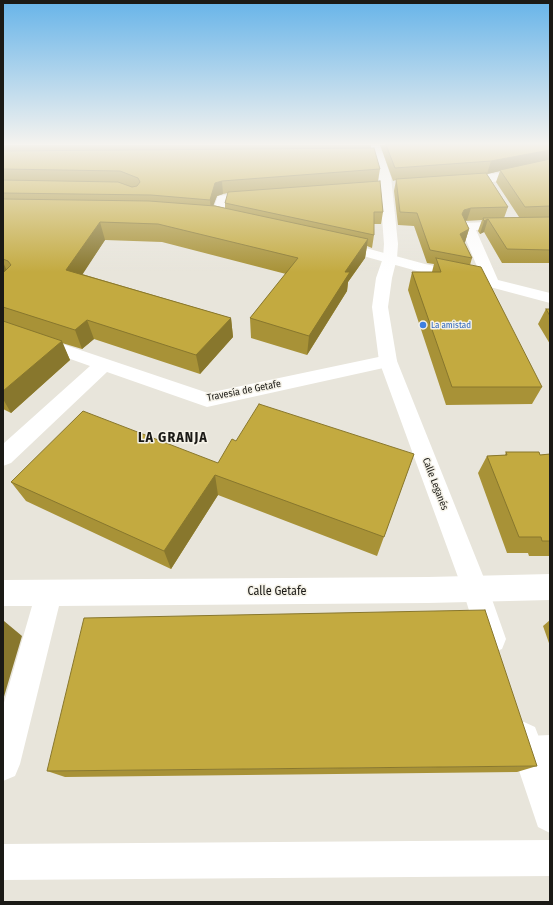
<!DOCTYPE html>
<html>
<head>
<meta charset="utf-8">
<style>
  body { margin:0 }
  #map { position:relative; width:553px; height:905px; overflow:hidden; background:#e8e5db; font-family:"Fira Sans Condensed",sans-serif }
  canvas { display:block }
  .frame { position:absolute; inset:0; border:4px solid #1b1a16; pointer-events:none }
</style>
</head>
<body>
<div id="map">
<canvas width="553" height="905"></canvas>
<div class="frame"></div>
</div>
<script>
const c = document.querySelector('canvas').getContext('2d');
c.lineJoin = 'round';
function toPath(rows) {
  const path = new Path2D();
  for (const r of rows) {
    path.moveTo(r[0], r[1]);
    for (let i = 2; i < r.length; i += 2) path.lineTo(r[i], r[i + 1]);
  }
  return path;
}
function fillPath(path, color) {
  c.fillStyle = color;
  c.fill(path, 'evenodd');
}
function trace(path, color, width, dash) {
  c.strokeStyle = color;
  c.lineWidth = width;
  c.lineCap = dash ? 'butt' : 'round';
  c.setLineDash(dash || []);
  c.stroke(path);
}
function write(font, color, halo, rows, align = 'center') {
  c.font = font + ' "Fira Sans Condensed",sans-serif';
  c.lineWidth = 3;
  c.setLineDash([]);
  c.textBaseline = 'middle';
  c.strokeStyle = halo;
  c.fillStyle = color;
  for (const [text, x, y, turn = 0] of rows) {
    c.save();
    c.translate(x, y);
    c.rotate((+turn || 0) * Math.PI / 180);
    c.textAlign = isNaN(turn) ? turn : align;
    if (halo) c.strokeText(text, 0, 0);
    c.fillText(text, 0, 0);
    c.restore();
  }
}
fillPath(toPath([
  [550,162,550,168,500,181,460,185,456,184,454,181,456,178,460,177,500,173,550,162],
  [256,192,260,193,262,196,260,199,228,202,222,221,217,222,212,221,210,218,218,196,256,192],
  [550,220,550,228,476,230,498,280,550,293,550,303,490,287,417,271,331,247,329,244,331,241,336,240,425,264,481,276,460,226,462,223,550,220],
  [3,324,208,393,388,355,395,357,397,361,395,365,388,367,207,407,107,372,11,463,3,466,3,444,90,366,3,335,3,324],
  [550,574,550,600,428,603,59,606,20,764,15,776,3,781,3,706,32,606,3,606,3,580,428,577,550,574],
  [550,735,550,767,528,768,516,764,512,752,516,740,528,736,550,735],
  [550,840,550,876,3,880,3,844,550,840]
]), '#fff');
fillPath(toPath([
  [370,145,380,145,391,177,398,244,397,258,392,278,388,307,397,361,488,588,506,639,502,649,492,653,482,649,478,639,462,588,379,361,372,307,376,278,383,258,384,244,379,177,370,145],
  [524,722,535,727,550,766,550,833,538,827,508,738,513,727,524,722]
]), '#fff');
fillPath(toPath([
  [3,145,371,145,371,148,380,169,378,181,383,212,381,224,374,224,374,235,372,248,367,246,365,258,348,282,347,291,307,355,251,338,250,318,286,274,162,242,105,240,82,274,231,318,233,337,200,374,94,339,82,349,62,343,70,360,11,413,3,409],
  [228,193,225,203,225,208,213,205,217,196,223,194],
  [380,145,550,145,550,263,502,263,484,232,480,234,478,231,482,220,465,221,469,229,465,242,464,242,472,258,470,265,542,387,532,404,446,405,408,290,412,272,432,272,434,264,427,263,414,226,398,225,394,191,396,180,393,181],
  [500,171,496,182,519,217,504,218,508,207,487,174],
  [546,309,550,309,550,344,538,324],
  [236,441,414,454,377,556,218,495,171,569,26,501,11,482,218,463],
  [506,452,540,455,550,454,550,556,529,556,528,553,507,553,478,473,487,456,505,455],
  [550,620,550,646,543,626],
  [537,766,517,772,65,777,47,771]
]), '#a89237');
fillPath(toPath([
  [550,150,550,160,500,170,500,171,487,174,491,161],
  [222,181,223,194,217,196,211,212,210,200,215,183],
  [471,208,467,220,461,222,462,214,464,210],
  [488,219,484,232,480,234,484,221],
  [100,222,105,240,73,289,66,270],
  [469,229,465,242,456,247,460,234],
  [368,239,365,258,348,282,347,291,307,355,309,336,345,272],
  [3,262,10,278,3,280],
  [231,318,233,337,200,374,196,355],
  [87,320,94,339,82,349,75,330],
  [62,341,70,360,11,413,3,399,3,391],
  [215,475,218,495,171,569,164,551],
  [4,621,22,636,3,700,3,625]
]), '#88772d');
const building = toPath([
  [386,145,550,145,550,150,491,161,395,168,386,145],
  [374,148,380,169,222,181,215,183,210,200,151,195,3,193,3,180,118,182,132,187,137,186,140,182,138,178,120,171,3,169,3,151,374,148],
  [550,159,550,206,525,207,500,170,550,159],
  [486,173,508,207,471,208,464,210,462,214,469,229,460,234,472,258,430,250,417,213,400,212,396,179,486,173],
  [380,181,383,212,374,212,374,235,225,203,228,192,380,181],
  [3,199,149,201,215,206,368,239,345,272,350,272,309,336,250,318,298,258,158,224,100,222,66,270,231,318,196,355,87,320,75,330,3,307,3,273,11,265,8,261,3,259,3,199],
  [550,217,550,250,507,249,488,219,484,221,483,218,550,217],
  [436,258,481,267,542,387,452,387,412,272,441,272,436,258],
  [546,309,550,309,550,316,546,309],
  [3,321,62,341,3,391,3,321],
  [259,404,414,454,384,537,215,475,164,551,11,482,83,411,218,463,232,439,236,441,259,404],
  [506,452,539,452,540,455,550,454,550,541,542,541,541,537,519,537,487,456,507,455,506,452],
  [485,610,537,766,47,771,84,618,485,610]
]);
fillPath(building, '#c3aa40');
trace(building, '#88772d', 1);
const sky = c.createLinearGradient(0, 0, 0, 272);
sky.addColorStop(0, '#67b4e9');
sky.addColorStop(0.53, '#f5f3ef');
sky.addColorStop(1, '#f5f3ef00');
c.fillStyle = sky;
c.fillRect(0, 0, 553, 272);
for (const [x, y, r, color] of [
  [423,325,4,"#3f7fe0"]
]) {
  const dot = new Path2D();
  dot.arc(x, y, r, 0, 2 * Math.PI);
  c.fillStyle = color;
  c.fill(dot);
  trace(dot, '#f5f2e8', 1.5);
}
write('9px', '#366cbe', '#f5f2e8', [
  ["La amistad",431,325]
], 'left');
write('10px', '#1b1a16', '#f5f2e8', [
  ["Travesía de Getafe",244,391,-11],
  ["Calle Leganés",435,484,69]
]);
write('12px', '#1b1a16', '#f5f2e8', [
  ["Calle Getafe",277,592]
]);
c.letterSpacing = '1px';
write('bold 14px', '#1b1a16', '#f5f2e8', [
  ["LA GRANJA",173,438]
]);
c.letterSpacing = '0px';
</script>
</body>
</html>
